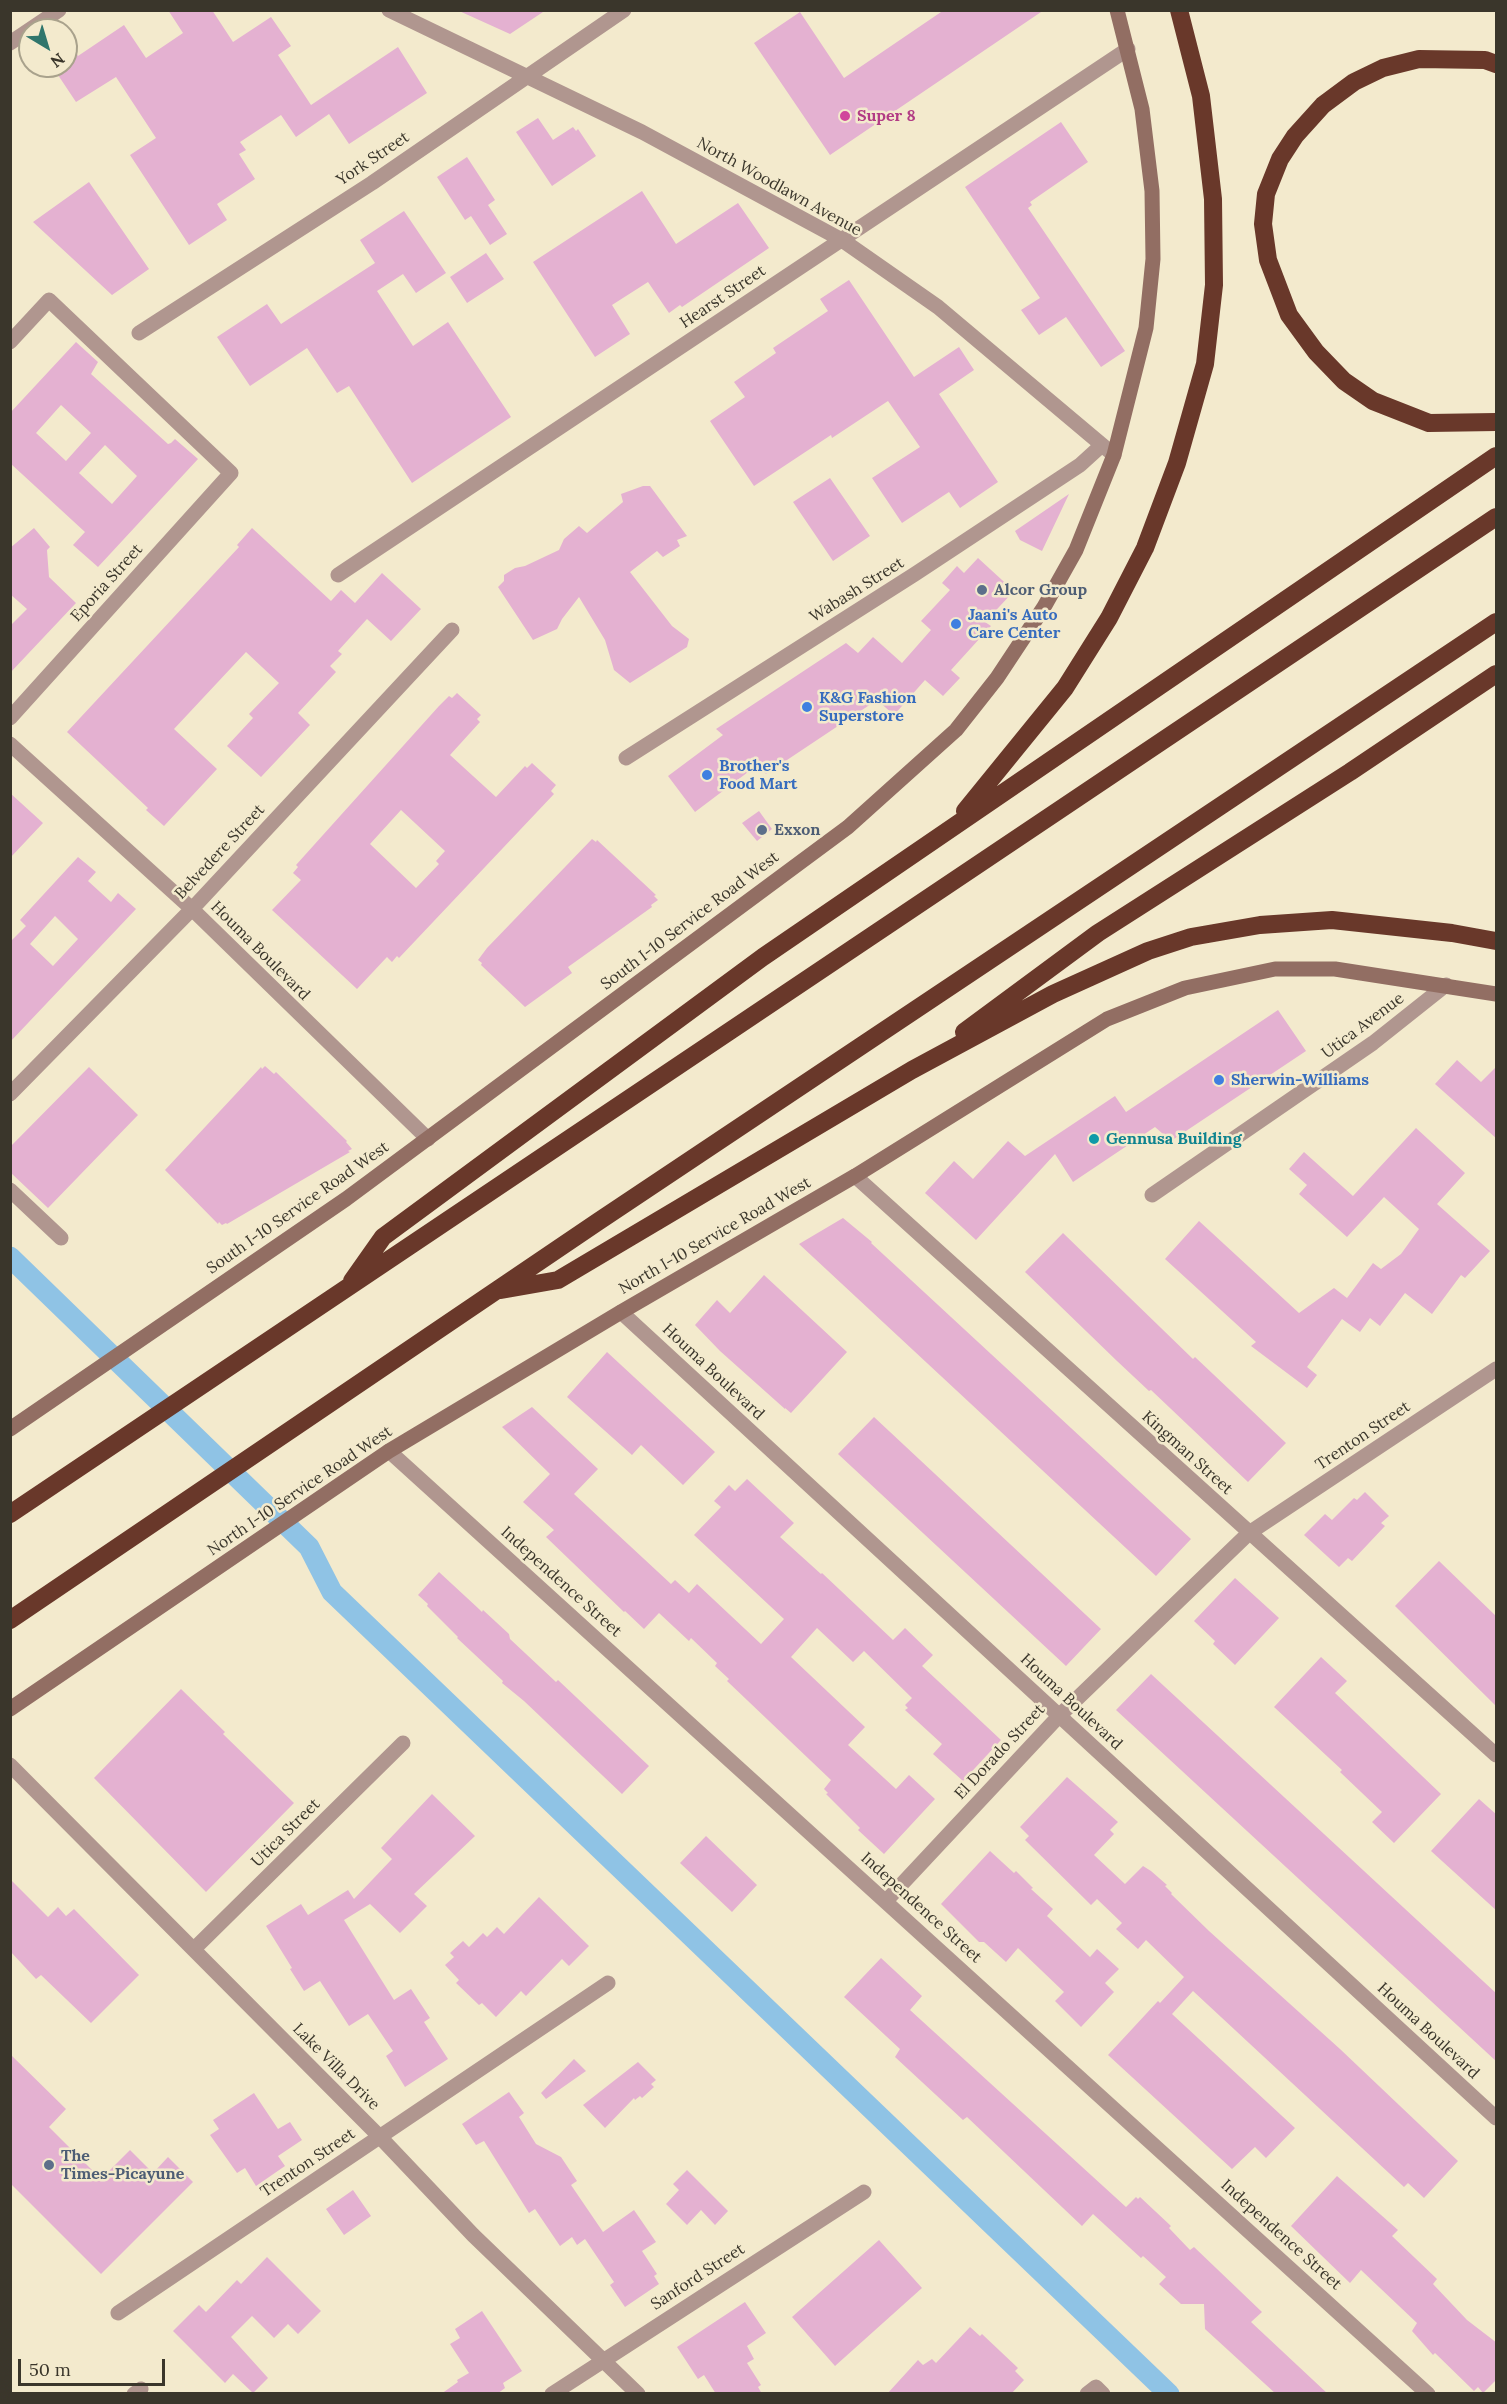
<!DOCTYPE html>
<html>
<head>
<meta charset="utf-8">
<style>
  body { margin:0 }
  #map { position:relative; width:1507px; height:2404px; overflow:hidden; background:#f3eacd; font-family:Lora,serif }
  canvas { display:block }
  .frame { position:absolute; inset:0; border:12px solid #3a362b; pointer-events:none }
  .north { position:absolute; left:18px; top:18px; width:60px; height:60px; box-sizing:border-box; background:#f3eacd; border:2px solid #a9a28c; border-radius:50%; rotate:142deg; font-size:16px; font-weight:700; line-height:24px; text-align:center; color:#3a362b }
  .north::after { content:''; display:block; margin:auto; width:21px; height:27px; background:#30766c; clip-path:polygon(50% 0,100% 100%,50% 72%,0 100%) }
  .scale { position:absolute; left:18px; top:2359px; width:147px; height:27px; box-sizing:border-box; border:3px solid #3a362b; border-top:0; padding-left:8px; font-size:18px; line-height:21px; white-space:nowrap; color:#3a362b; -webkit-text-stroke:4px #f3eacd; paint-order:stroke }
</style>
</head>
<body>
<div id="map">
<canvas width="1507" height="2404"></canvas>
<div class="frame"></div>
<div class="north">N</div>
<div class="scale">50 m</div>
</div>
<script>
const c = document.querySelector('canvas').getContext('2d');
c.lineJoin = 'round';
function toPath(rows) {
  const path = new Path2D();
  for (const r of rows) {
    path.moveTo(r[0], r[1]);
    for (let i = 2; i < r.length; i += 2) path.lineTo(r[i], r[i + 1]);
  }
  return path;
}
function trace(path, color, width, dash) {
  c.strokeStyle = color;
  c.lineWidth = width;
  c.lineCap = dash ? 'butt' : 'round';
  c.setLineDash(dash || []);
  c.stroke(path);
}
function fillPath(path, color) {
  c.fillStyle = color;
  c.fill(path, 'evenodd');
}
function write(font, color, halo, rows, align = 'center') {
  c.font = font + ' Lora,serif';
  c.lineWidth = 5;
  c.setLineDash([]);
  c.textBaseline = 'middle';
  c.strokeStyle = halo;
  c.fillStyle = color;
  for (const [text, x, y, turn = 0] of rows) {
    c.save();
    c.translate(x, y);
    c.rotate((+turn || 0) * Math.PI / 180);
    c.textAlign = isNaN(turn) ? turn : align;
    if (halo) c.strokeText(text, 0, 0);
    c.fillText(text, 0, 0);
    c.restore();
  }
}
trace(toPath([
  [10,1257,309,1547,332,1592,1169,2394]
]), '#8fc3e5', 21);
fillPath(toPath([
  [168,10,212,10,233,42,271,17,291,46,278,55,311,105,398,47,427,93,349,144,329,114,296,137,281,115,240,142,246,150,239,154,255,179,217,204,227,220,189,245,130,155,156,138,116,77,76,102,54,69,58,66,66,66,66,61,77,54,78,56,124,25,146,58,183,33],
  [457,10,546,10,510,34],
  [944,10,1044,10,830,155,754,43,800,12,844,78],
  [538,118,553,140,573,127,576,131,578,129,596,156,552,186,516,132],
  [1061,122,1088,162,1030,202,1032,205,1028,208,1125,351,1101,367,1066,317,1039,335,1021,310,1040,298,965,187],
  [467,157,495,200,488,205,507,234,490,245,471,216,465,220,437,177],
  [89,182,149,269,112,295,33,222],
  [642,191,676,244,738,203,769,248,682,307,680,305,669,313,648,282,612,305,630,334,595,357,533,262],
  [404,211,446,273,416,293,403,274,377,291,413,346,448,322,511,417,412,483,349,386,337,393,307,348,250,386,217,337,267,304,281,324,375,263,360,240],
  [486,253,504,279,467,303,450,277],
  [849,280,914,377,959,347,974,370,939,394,998,482,960,508,949,492,902,523,872,478,920,447,888,401,832,438,831,435,754,486,710,421,745,397,734,382,776,353,773,348,828,311,820,299],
  [76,342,98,362,91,374,168,444,171,443,175,439,198,459,98,567,73,545,85,532,10,463,10,413],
  [61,405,91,433,66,461,36,433],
  [105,445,137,476,112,504,79,473],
  [830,478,870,536,833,561,793,502],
  [643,486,650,486,687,536,677,540,680,546,663,557,657,551,630,572,672,626,689,639,687,647,630,683,614,670,605,640,579,597,562,619,557,629,533,640,498,587,504,581,504,575,515,568,525,566,559,550,564,539,579,526,587,533,623,502,621,494],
  [1069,494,1042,551,1020,540,1015,531],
  [34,528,50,547,47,550,49,577,76,603,10,673,10,626,27,609,10,594,10,548],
  [252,528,331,601,341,590,355,603,382,573,421,609,391,641,367,619,338,651,342,654,330,666,336,672,298,713,310,725,261,777,227,746,253,718,249,714,279,683,246,652,174,729,217,769,164,826,146,810,148,808,67,732,239,547,237,545],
  [978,558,1014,591,985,622,991,626,951,670,960,678,943,696,925,680,894,715,877,700,766,774,756,766,695,812,668,776,723,735,716,729,846,643,858,653,873,637,902,663,931,630,921,621,950,590,942,583,957,566,964,573],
  [457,693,481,715,477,719,480,722,450,755,496,797,525,766,527,768,532,763,556,785,551,791,554,794,399,958,397,956,392,962,387,957,357,989,272,910,301,880,293,873,298,867,296,865,439,706,449,696,452,698],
  [401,810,445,851,436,861,439,864,416,888,370,844],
  [10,793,43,823,10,858],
  [759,811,772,829,757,841,742,823],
  [592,839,596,842,597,840,656,895,654,896,658,900,651,905,652,907,568,967,572,973,525,1007,481,965,482,963,478,960,487,948],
  [78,857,96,872,88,881,111,902,118,893,136,909,10,1042,10,942,26,926,20,920],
  [55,916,78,939,53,966,30,944],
  [1278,1010,1306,1051,1171,1141,1155,1127,1073,1182,1055,1154,976,1240,925,1193,954,1161,973,1179,1008,1141,1025,1156,1115,1096,1126,1112],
  [1457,1060,1481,1082,1497,1066,1497,1139,1435,1084],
  [265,1066,274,1074,276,1072,347,1141,346,1142,352,1149,348,1151,350,1152,227,1224,226,1223,222,1225,219,1222,218,1224,165,1170,261,1067,262,1069],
  [89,1067,138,1115,48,1208,10,1172,10,1147],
  [1416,1128,1465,1173,1437,1204,1490,1251,1465,1278,1461,1275,1432,1314,1405,1293,1380,1326,1370,1318,1360,1332,1342,1319,1307,1367,1317,1375,1307,1388,1251,1346,1256,1342,1165,1259,1199,1221,1299,1313,1334,1288,1347,1298,1373,1263,1381,1269,1401,1254,1419,1229,1384,1197,1347,1237,1299,1194,1307,1185,1289,1169,1304,1152,1353,1196],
  [843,1218,872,1242,871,1243,1191,1539,1156,1576,799,1244],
  [1063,1233,1193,1359,1195,1357,1286,1443,1248,1482,1151,1390,1149,1391,1117,1361,1025,1272],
  [764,1275,847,1352,791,1413,785,1408,785,1409,720,1351,695,1325,717,1300,730,1313],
  [607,1352,715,1452,683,1485,641,1445,632,1455,567,1397],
  [532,1407,598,1469,574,1494,671,1584,675,1580,689,1593,697,1584,761,1644,784,1619,694,1535,721,1507,714,1501,729,1485,735,1491,747,1479,794,1523,780,1537,821,1574,822,1573,893,1640,905,1628,933,1655,922,1666,1001,1740,963,1781,933,1754,942,1744,905,1710,908,1708,905,1705,912,1698,864,1651,853,1662,817,1628,791,1657,865,1727,848,1745,896,1789,909,1775,935,1799,884,1854,858,1830,860,1828,826,1794,828,1793,824,1789,831,1780,727,1681,729,1679,715,1666,717,1663,691,1638,689,1641,659,1613,644,1629,625,1611,624,1612,546,1537,554,1530,523,1502,550,1474,502,1427],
  [874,1417,1101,1629,1066,1666,838,1454],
  [1365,1492,1389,1516,1381,1523,1385,1526,1352,1561,1348,1558,1339,1567,1304,1535,1325,1514,1332,1520,1354,1498,1357,1500],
  [1439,1561,1497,1617,1497,1707,1395,1606],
  [439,1572,479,1609,482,1612,483,1610,509,1634,510,1639,556,1682,558,1680,649,1766,622,1794,524,1701,502,1683,503,1681,457,1638,458,1637,427,1606,428,1604,418,1595],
  [1235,1578,1279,1618,1235,1665,1213,1644,1215,1641,1194,1621],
  [1321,1657,1347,1681,1335,1693,1441,1794,1394,1843,1372,1822,1382,1812,1340,1772,1342,1770,1274,1707],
  [1151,1674,1497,1994,1497,2062,1116,1710],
  [181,1689,225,1732,223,1734,294,1803,206,1892,94,1778],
  [1067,1777,1118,1822,1110,1830,1114,1834,1094,1855,1125,1884,1143,1866,1151,1871,1167,1885,1165,1886,1172,1893,1171,1894,1209,1931,1340,2049,1458,2161,1424,2198,1408,2183,1404,2187,1193,1991,1172,2014,1295,2128,1266,2158,1255,2147,1232,2169,1108,2055,1158,2001,1160,2003,1184,1977,1146,1940,1138,1949,1116,1929,1122,1923,1097,1899,1091,1905,1025,1840,1029,1836,1020,1827],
  [432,1794,475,1836,414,1894,427,1906,400,1933,370,1904,344,1920,394,2000,411,1989,430,2018,424,2022,448,2059,405,2087,386,2056,393,2051,368,2014,349,2026,320,1981,304,1991,290,1969,292,1968,266,1926,301,1904,308,1915,348,1890,354,1899,392,1859,381,1848],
  [1479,1799,1497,1815,1497,1911,1431,1851],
  [706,1836,757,1885,732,1912,680,1863],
  [990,1851,1014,1873,1016,1871,1033,1888,1031,1889,1053,1909,1047,1916,1090,1957,1097,1949,1119,1969,1105,1983,1114,1992,1081,2027,1055,2001,1064,1992,1018,1948,1006,1962,984,1942,979,1942,941,1904],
  [10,1879,48,1917,58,1907,66,1916,74,1909,139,1975,91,2023,41,1975,36,1979,10,1951],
  [539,1897,589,1946,569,1966,562,1959,526,1996,521,1991,496,2017,482,2003,479,2005,456,1983,459,1980,445,1965,454,1957,450,1953,463,1941,469,1947,483,1933,487,1937,497,1927,504,1934],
  [881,1958,922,1996,910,2010,1126,2207,1136,2197,1138,2199,1140,2197,1171,2226,1169,2228,1190,2250,1194,2247,1262,2312,1251,2322,1328,2394,1276,2394,1205,2329,1204,2304,1181,2304,1159,2284,1166,2277,1143,2256,1141,2258,1093,2214,1082,2226,967,2117,963,2120,895,2057,900,2049,844,1997],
  [10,2054,66,2109,49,2127,101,2179,130,2150,153,2173,168,2157,193,2182,101,2274,10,2183],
  [574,2059,586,2071,546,2099,541,2093],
  [638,2062,656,2080,651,2084,654,2087,642,2098,640,2096,635,2100,634,2098,605,2128,583,2105],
  [509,2092,524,2113,519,2117,536,2144,561,2157,577,2181,571,2185,603,2232,634,2210,656,2242,642,2251,657,2274,654,2276,659,2284,625,2307,610,2285,614,2282,585,2239,577,2245,572,2237,560,2246,535,2209,529,2213,484,2141,476,2145,462,2124],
  [254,2093,278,2129,290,2122,302,2140,278,2156,285,2166,256,2186,245,2168,237,2173,210,2135,219,2129,213,2120],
  [687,2170,728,2211,715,2225,701,2210,687,2225,666,2204,679,2190,673,2184],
  [1337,2176,1398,2230,1392,2236,1437,2279,1433,2284,1467,2320,1497,2343,1497,2379,1483,2393,1478,2387,1474,2391,1435,2353,1433,2355,1412,2331,1417,2323,1361,2270,1350,2283,1291,2226],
  [353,2190,371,2216,344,2235,326,2209],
  [879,2240,922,2288,835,2366,792,2317],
  [267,2257,321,2311,298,2334,288,2324,274,2338,252,2316,231,2337,268,2378,253,2393,233,2374,225,2383,173,2331,199,2305,206,2312,237,2280,241,2284],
  [745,2302,766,2333,747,2346,754,2359,747,2363,761,2385,758,2387,762,2394,716,2394,704,2375,698,2379,677,2347],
  [482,2311,522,2371,503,2383,505,2388,497,2394,441,2394,458,2382,457,2380,469,2373,450,2344,460,2338,455,2329],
  [970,2327,980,2336,982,2334,1018,2368,1015,2371,1024,2380,1011,2394,887,2394,918,2360,923,2365,932,2359,936,2363]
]), '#e4b1d1');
trace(toPath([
  [389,10,642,132,842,240,938,307,1114,455],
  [10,43,59,10],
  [139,333,372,183,624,10],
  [10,342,49,300,231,473,10,718],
  [338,575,1128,49],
  [10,744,192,909,428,1139],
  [626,758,915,574,1080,465,1102,445],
  [10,1094,192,909,452,630],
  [855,1176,1496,1755],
  [10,1190,61,1238],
  [1152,1195,1373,1043,1446,985],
  [621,1312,1496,2118],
  [389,1451,1428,2394],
  [10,1765,380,2137,473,2235,638,2394],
  [886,1901,1059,1716,1249,1533,1496,1369],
  [194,1949,403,1743],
  [118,2313,608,1983],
  [134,2394,141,2389],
  [552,2394,864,2192],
  [1087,2394,1096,2387,1103,2394]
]), '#b0968f', 15);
trace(toPath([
  [10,1429,346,1199,848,827,956,730,997,678,1044,607,1076,550,1114,455,1146,328,1153,259,1152,191,1142,109,1117,10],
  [10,1709,389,1451,621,1312,855,1176,1107,1019,1185,988,1275,969,1335,969,1496,994]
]), '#926e63', 15);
trace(toPath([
  [1496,64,1485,60,1419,59,1383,68,1354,82,1323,105,1295,136,1280,159,1266,194,1263,224,1268,260,1289,315,1316,352,1344,381,1373,401,1429,423,1496,422],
  [965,811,1065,688,1109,618,1145,548,1177,463,1205,364,1214,285,1213,199,1201,96,1179,10],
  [964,1032,1098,933,1350,772,1496,674],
  [352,1281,383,1237,763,957,1496,456],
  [501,1290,558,1280,912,1070,1053,994,1148,951,1191,937,1260,925,1332,920,1452,933,1496,941],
  [10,1514,1496,517],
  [10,1620,599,1221,1496,622]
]), '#69382a', 18);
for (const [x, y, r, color] of [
  [845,116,6,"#d1479c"],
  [982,590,6,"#5c6f8a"],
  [956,624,6,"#3f7fe0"],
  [807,707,6,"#3f7fe0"],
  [707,775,6,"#3f7fe0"],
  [762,830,6,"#5c6f8a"],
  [1219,1080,6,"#3f7fe0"],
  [1094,1139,6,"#0f9aa8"],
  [49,2165,6,"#5c6f8a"]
]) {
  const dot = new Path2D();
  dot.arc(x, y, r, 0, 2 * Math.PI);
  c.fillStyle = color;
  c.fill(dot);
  trace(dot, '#f3eacd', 2);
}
write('bold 16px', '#b23c85', '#f3eacd', [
  ["Super 8",857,116]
], 'left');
write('16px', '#3a362b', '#f3eacd', [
  ["York Street",373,159,-34],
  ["North Woodlawn Avenue",779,187,29],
  ["Hearst Street",723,297,-34],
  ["Eporia Street",107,583,-48],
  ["Wabash Street",857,590,-32],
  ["Belvedere Street",220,852,-47],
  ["South I-10 Service Road West",690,921,-37],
  ["Houma Boulevard",260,951,45],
  ["Utica Avenue",1363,1026,-37],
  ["South I-10 Service Road West",298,1208,-35],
  ["North I-10 Service Road West",715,1236,-30],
  ["Houma Boulevard",713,1372,43],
  ["Trenton Street",1363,1436,-34],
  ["Kingman Street",1187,1453,42],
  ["North I-10 Service Road West",300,1491,-34],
  ["Independence Street",561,1582,42],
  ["Houma Boulevard",1071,1702,43],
  ["El Dorado Street",1000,1752,-47],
  ["Utica Street",286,1833,-45],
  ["Independence Street",921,1908,42],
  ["Houma Boulevard",1428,2031,43],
  ["Lake Villa Drive",336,2067,45],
  ["Trenton Street",308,2163,-34],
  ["Independence Street",1281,2235,42],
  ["Sanford Street",698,2277,-33]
]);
write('bold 16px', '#4e5e75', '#f3eacd', [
  ["Alcor Group",994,590],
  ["Exxon",774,830],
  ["The",61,2156],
  ["Times-Picayune",61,2174]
], 'left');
write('bold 16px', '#366cbe', '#f3eacd', [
  ["Jaani's Auto",968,615],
  ["Care Center",968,633],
  ["K&G Fashion",819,698],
  ["Superstore",819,716],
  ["Brother's",719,766],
  ["Food Mart",719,784],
  ["Sherwin-Williams",1231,1080]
], 'left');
write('bold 16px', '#0d838f', '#f3eacd', [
  ["Gennusa Building",1106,1139]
], 'left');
</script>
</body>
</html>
